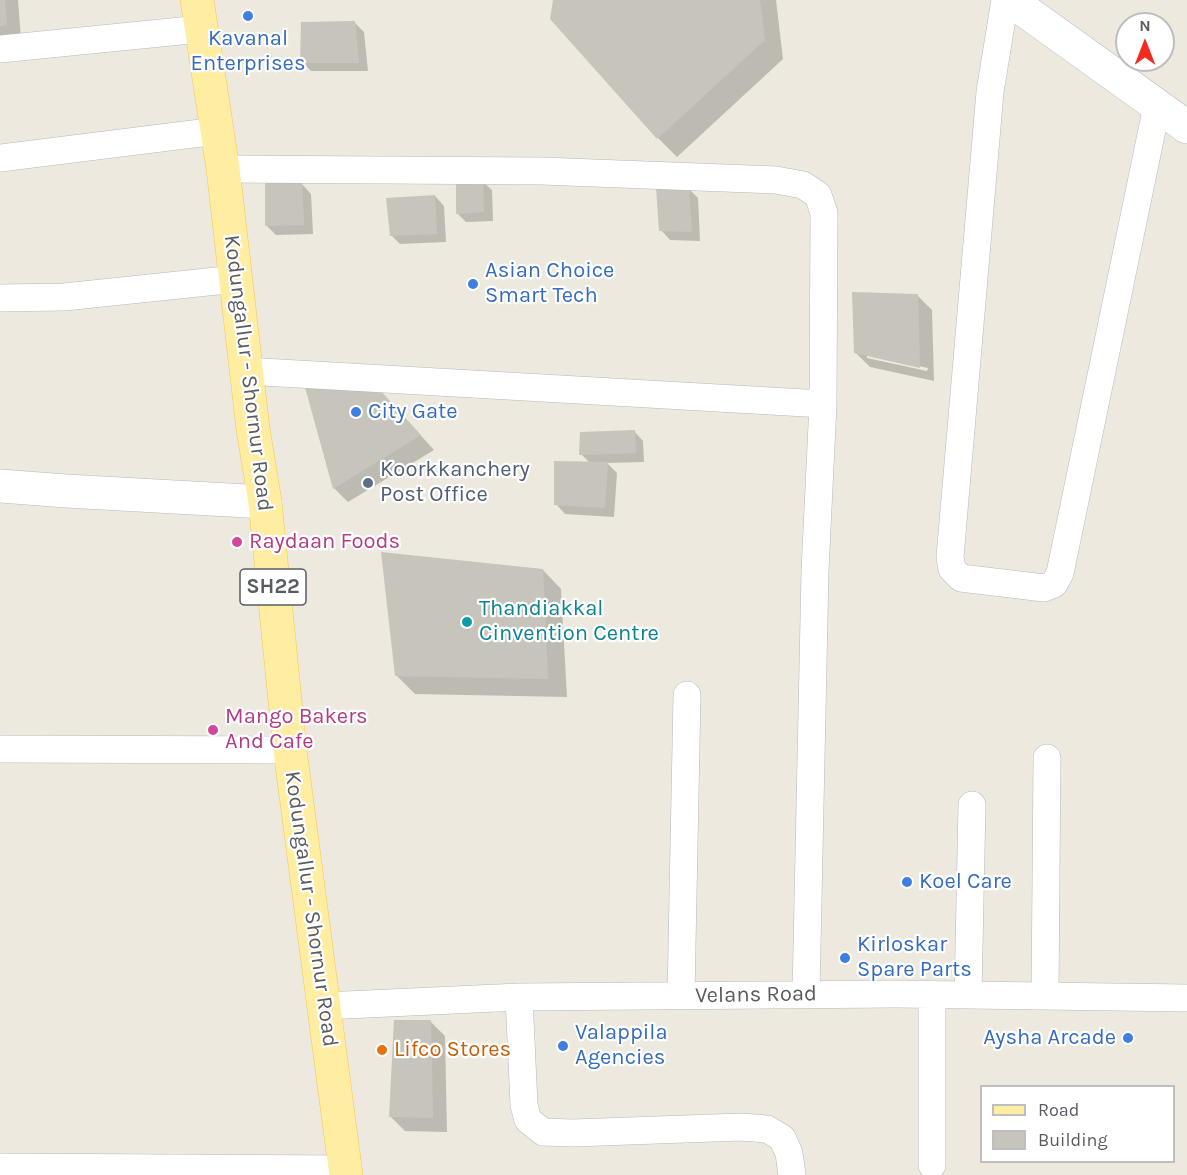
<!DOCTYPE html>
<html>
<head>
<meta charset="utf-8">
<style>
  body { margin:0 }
  #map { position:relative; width:1187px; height:1175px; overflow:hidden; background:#ede9df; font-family:Karla,sans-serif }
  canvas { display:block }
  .legend { position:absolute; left:980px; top:1085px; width:195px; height:78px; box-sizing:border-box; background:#fff; border:2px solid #bcbec0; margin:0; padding:8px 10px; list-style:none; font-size:18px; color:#585c61 }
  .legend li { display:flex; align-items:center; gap:12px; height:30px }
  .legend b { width:30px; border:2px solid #bcbec0 }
  .north { position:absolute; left:1115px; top:12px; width:60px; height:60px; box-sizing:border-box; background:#fff; border:2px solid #bcbec0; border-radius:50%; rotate:0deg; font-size:16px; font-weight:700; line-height:24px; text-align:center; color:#585c61 }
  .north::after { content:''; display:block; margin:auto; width:21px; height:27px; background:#f32a1f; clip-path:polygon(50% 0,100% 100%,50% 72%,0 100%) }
</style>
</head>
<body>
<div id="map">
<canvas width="1187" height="1175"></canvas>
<ul class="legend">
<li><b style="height:8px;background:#ffeda2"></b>Road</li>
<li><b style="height:16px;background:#c7c4bc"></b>Building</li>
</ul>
<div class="north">N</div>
</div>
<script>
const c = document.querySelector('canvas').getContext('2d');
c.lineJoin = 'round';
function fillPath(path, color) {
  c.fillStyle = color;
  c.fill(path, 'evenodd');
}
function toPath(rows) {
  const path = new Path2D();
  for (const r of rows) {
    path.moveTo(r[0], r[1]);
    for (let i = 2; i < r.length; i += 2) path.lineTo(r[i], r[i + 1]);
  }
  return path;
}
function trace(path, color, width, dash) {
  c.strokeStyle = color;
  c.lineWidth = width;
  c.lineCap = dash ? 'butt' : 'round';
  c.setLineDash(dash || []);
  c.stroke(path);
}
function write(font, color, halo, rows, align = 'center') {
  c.font = font + ' Karla,sans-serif';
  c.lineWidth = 4.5;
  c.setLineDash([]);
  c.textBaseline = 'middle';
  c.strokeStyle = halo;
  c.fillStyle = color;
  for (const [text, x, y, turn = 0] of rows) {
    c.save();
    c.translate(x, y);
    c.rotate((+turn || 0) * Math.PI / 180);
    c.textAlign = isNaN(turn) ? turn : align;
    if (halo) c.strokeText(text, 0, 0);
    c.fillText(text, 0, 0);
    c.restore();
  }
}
fillPath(toPath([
  [0,0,18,0,21,39,0,41],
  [555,0,776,0,783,59,677,157,658,138,551,19],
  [354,22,364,32,368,71,311,71,302,62],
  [482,181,492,190,493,221,466,222,457,213],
  [302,184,311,194,313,234,276,235,266,225],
  [689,189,698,198,700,241,670,240,661,230],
  [435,196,444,206,446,242,400,244,391,235],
  [917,295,932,310,934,381,870,367,856,353],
  [867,355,928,368,927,371,867,358],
  [305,382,393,405,434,450,348,502,334,488],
  [634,431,643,441,644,462,607,463,617,473,614,517,565,514,556,504,590,463,581,454],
  [543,570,561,589,567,697,415,694,396,675],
  [431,1022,445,1036,447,1132,405,1131,390,1116]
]), '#0003');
fillPath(toPath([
  [0,0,5,0,7,25,0,26],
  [553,0,760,0,765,40,657,139,550,19],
  [355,21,359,63,300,63,301,22],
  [483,179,484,212,456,214,456,181],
  [265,183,302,183,304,225,265,226],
  [656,187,689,187,692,232,659,231],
  [435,195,437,234,390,236,386,198],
  [852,292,918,294,920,368,854,353],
  [303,380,379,389,421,435,333,489],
  [635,430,636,453,579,455,580,432],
  [554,461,608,462,605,508,554,505],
  [381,552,543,569,548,679,395,676],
  [394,1020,431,1020,433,1118,389,1117]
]), '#c7c4bc');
const minor = toPath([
  [1005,0,990,92,950,557,952,569,961,578,1044,588,1054,584,1060,573,1157,106],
  [0,49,201,29],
  [0,158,217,131],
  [223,169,542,171,776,180,803,185,818,195,824,213,823,404],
  [0,298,64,297,236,279],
  [245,371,823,404,815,571,806,994],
  [0,749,290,750],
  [932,994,932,1165],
  [968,995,972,805],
  [681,996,687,695],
  [1045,996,1047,758],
  [519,997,524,1105,528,1120,543,1132,573,1133,741,1127,767,1129,782,1138,789,1153,792,1175],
  [324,1006,519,997,896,994,1187,998],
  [0,1167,345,1169]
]);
const tertiary = toPath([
  [0,486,66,491,265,502]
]);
const secondary = toPath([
  [1010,0,1187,127]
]);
const primary = toPath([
  [197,0,223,169,253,429,265,502,290,750,346,1175]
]);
trace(minor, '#b5b8bd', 28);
trace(tertiary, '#b5b8bd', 34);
trace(secondary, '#b5b9bf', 34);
trace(primary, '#f9c44b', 34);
trace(minor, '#fff', 27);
trace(tertiary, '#fff', 33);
trace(secondary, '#fff', 33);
trace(primary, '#ffeda2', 33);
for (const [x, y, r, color] of [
  [248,16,6,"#3f7fe0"],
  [473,284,6,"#3f7fe0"],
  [356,412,6,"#3f7fe0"],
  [368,483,6,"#5c6f8a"],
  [237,542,6,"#d1479c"],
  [467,622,6,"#0f9aa8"],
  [213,730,6,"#d1479c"],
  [907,882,6,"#3f7fe0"],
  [845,958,6,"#3f7fe0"],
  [1128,1038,6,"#3f7fe0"],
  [563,1046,6,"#3f7fe0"],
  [382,1050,6,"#e8710a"]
]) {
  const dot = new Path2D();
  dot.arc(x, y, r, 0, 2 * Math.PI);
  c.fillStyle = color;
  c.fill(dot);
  trace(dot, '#fff', 2);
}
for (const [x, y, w] of [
  [273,587,66]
]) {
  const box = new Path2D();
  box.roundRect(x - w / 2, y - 18, w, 36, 4.5);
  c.fillStyle = '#fff';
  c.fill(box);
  trace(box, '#585c61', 1.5);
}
write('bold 21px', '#585c61', null, [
  ["SH22",273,587]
]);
write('22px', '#366cbe', '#fff', [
  ["Kavanal",248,39,"center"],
  ["Enterprises",248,64,"center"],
  ["Asian Choice",485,271],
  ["Smart Tech",485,296],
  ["City Gate",368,412],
  ["Koel Care",919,882],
  ["Kirloskar",857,945],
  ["Spare Parts",857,970],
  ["Valappila",575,1033],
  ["Agencies",575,1058],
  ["Aysha Arcade",1116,1038,"right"]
], 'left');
write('22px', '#585c61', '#fff', [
  ["Kodungallur - Shornur Road",248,373,83],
  ["Kodungallur - Shornur Road",311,909,82],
  ["Velans Road",756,995,-1]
]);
write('22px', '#4e5e75', '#fff', [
  ["Koorkkanchery",380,470],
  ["Post Office",380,495]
], 'left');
write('22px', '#b23c85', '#fff', [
  ["Raydaan Foods",249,542],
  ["Mango Bakers",225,717],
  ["And Cafe",225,742]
], 'left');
write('22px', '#0d838f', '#fff', [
  ["Thandiakkal",479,609],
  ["Cinvention Centre",479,634]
], 'left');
write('22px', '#c56008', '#fff', [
  ["Lifco Stores",394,1050]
], 'left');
</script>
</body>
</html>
